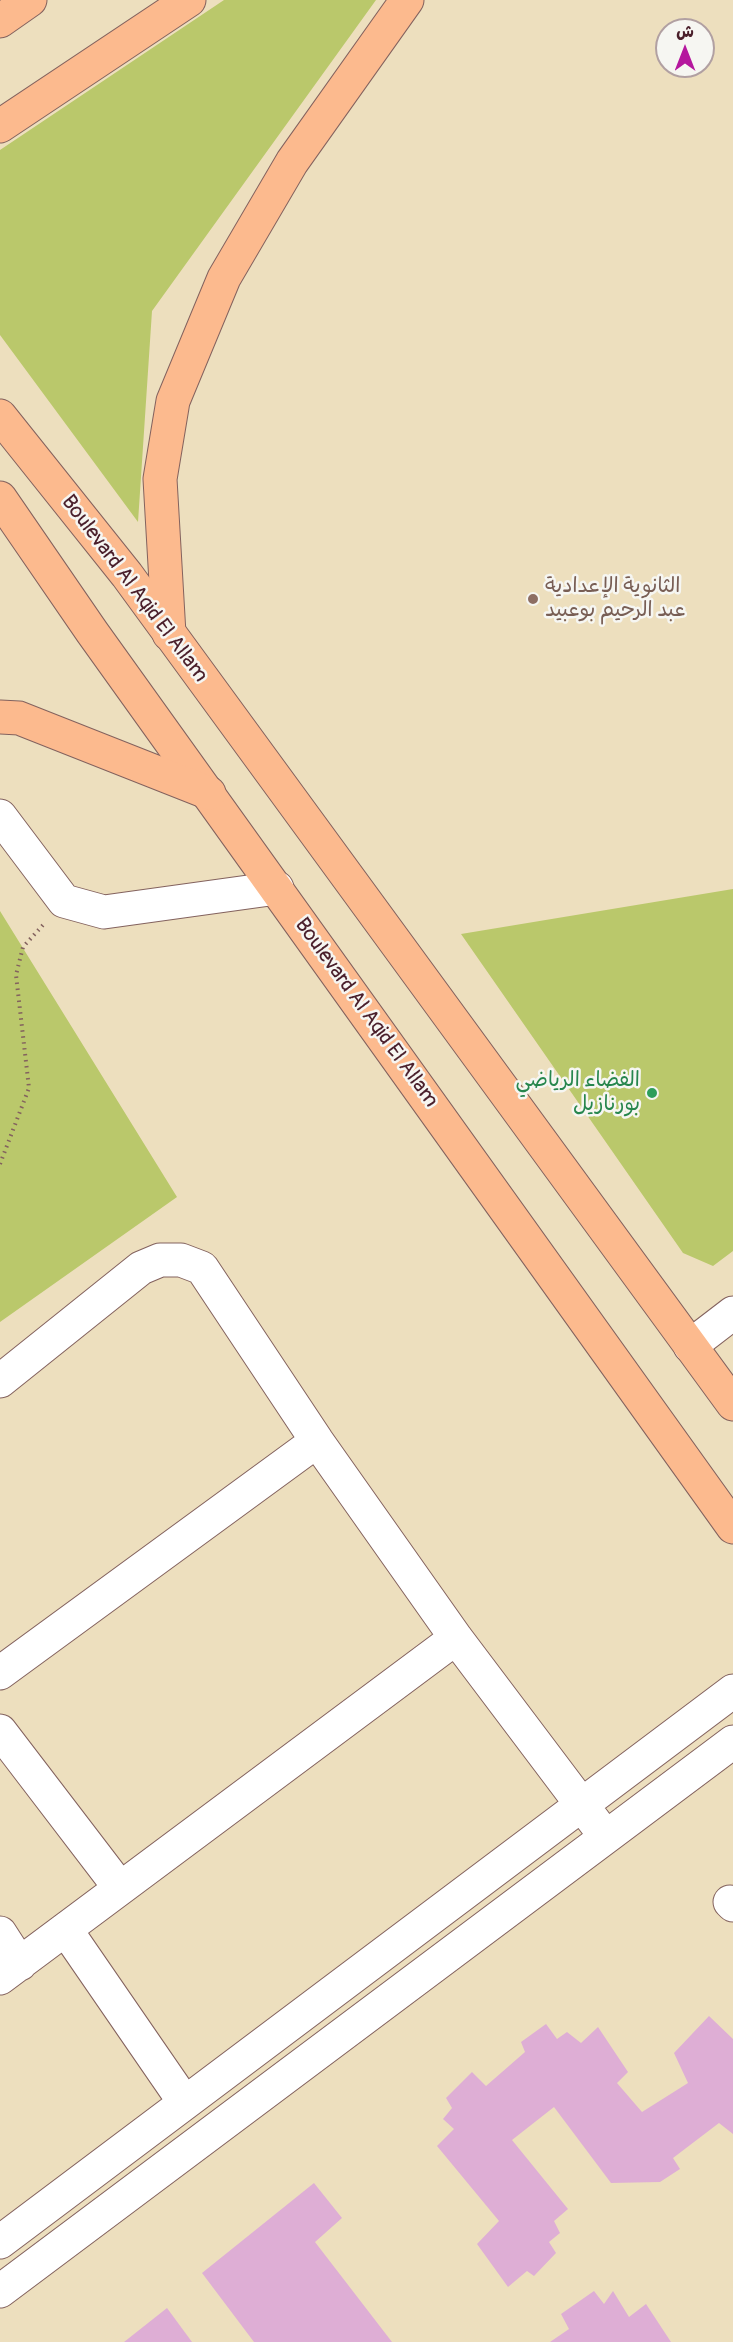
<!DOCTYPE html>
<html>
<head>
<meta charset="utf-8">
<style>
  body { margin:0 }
  #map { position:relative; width:733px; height:2342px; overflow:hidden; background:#eddfbe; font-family:Pangolin,"Playpen Sans Arabic",sans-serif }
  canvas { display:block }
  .north { position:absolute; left:655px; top:18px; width:60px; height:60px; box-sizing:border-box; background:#f6f6f2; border:2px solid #b1a0a2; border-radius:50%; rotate:0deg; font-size:16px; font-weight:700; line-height:24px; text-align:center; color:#4a1f2b }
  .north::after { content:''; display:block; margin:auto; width:21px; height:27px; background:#b5179e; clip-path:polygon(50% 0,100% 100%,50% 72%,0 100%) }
</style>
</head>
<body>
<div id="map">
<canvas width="733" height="2342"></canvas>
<div class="north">ش</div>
</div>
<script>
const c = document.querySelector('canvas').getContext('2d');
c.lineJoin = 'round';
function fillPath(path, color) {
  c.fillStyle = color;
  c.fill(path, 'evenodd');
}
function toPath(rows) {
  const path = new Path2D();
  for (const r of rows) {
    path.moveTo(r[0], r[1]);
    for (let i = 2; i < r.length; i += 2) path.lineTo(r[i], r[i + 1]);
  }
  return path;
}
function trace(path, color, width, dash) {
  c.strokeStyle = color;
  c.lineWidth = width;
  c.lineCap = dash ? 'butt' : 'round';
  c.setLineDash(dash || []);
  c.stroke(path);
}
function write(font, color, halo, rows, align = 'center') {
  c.font = font + ' Pangolin,"Playpen Sans Arabic",sans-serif';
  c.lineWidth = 5;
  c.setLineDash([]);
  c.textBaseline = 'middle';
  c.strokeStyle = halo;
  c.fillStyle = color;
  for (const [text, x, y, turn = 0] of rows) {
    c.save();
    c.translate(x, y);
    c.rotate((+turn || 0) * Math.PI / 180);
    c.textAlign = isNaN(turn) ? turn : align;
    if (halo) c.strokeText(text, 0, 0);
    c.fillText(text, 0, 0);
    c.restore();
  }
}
fillPath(toPath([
  [224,0,376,0,152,311,138,522,0,335,0,150],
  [733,889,733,1251,713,1266,683,1253,461,934],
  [0,911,177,1197,0,1322]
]), '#bac86b');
fillPath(toPath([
  [709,2016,733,2039,733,2134,719,2123,673,2158,680,2169,660,2182,611,2183,554,2107,512,2140,568,2209,554,2221,560,2233,549,2242,556,2253,534,2276,527,2271,508,2287,477,2244,499,2221,437,2146,454,2129,443,2119,452,2108,446,2098,472,2072,486,2086,525,2052,521,2042,546,2024,557,2039,567,2032,581,2043,598,2027,628,2072,617,2083,642,2112,688,2083,674,2053],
  [314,2183,342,2218,315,2242,392,2342,254,2342,202,2273],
  [594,2291,604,2304,613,2291,629,2317,646,2304,671,2342,550,2342,569,2329,561,2314],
  [167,2308,192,2342,124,2342]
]), '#deaed5');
const minor = toPath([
  [0,816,64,901,104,912,277,888],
  [690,1346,733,1313],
  [0,1381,141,1268,160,1260,181,1260,202,1268,317,1441,456,1638,606,1837],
  [0,1673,317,1441],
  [0,1731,120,1888],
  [730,1902,733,1905],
  [66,1930,185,2103],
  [0,1933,20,1964],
  [0,1978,456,1638],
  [0,2242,733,1691],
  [0,2291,733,1742]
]);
const major = toPath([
  [0,416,127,575,733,1404],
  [0,498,92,632,733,1527]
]);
const highway = toPath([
  [0,21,30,0],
  [0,126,189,0],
  [169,634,160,479,173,401,224,278,292,162,407,0],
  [0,717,19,718,209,793]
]);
trace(minor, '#83625e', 35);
trace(major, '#83625e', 35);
trace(highway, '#83625e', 35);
trace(toPath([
  [0,1164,29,1088,16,975,23,947,43,925]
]), '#83625e', 4, [1.5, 4.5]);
trace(minor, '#fff', 33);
trace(major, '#fcba8e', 33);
trace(highway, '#fcba8e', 33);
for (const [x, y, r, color] of [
  [533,599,6,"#8d6e63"],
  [652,1093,6,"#2e9e5b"]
]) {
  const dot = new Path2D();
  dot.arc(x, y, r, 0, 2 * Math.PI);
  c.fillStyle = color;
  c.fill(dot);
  trace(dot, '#f6f6f2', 2);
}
write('21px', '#785e54', '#f6f6f2', [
  ["الثانوية الإعدادية",545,587],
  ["عبد الرحيم بوعبيد",545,611]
], 'left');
write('21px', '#4a1f2b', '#f6f6f2', [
  ["Boulevard Al Aqid El Allam",134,589,53],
  ["Boulevard Al Aqid El Allam",366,1013,54]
]);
write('21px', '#27864d', '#f6f6f2', [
  ["الفضاء الرياضي",640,1081],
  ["بورنازيل",640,1105]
], 'right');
</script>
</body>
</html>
